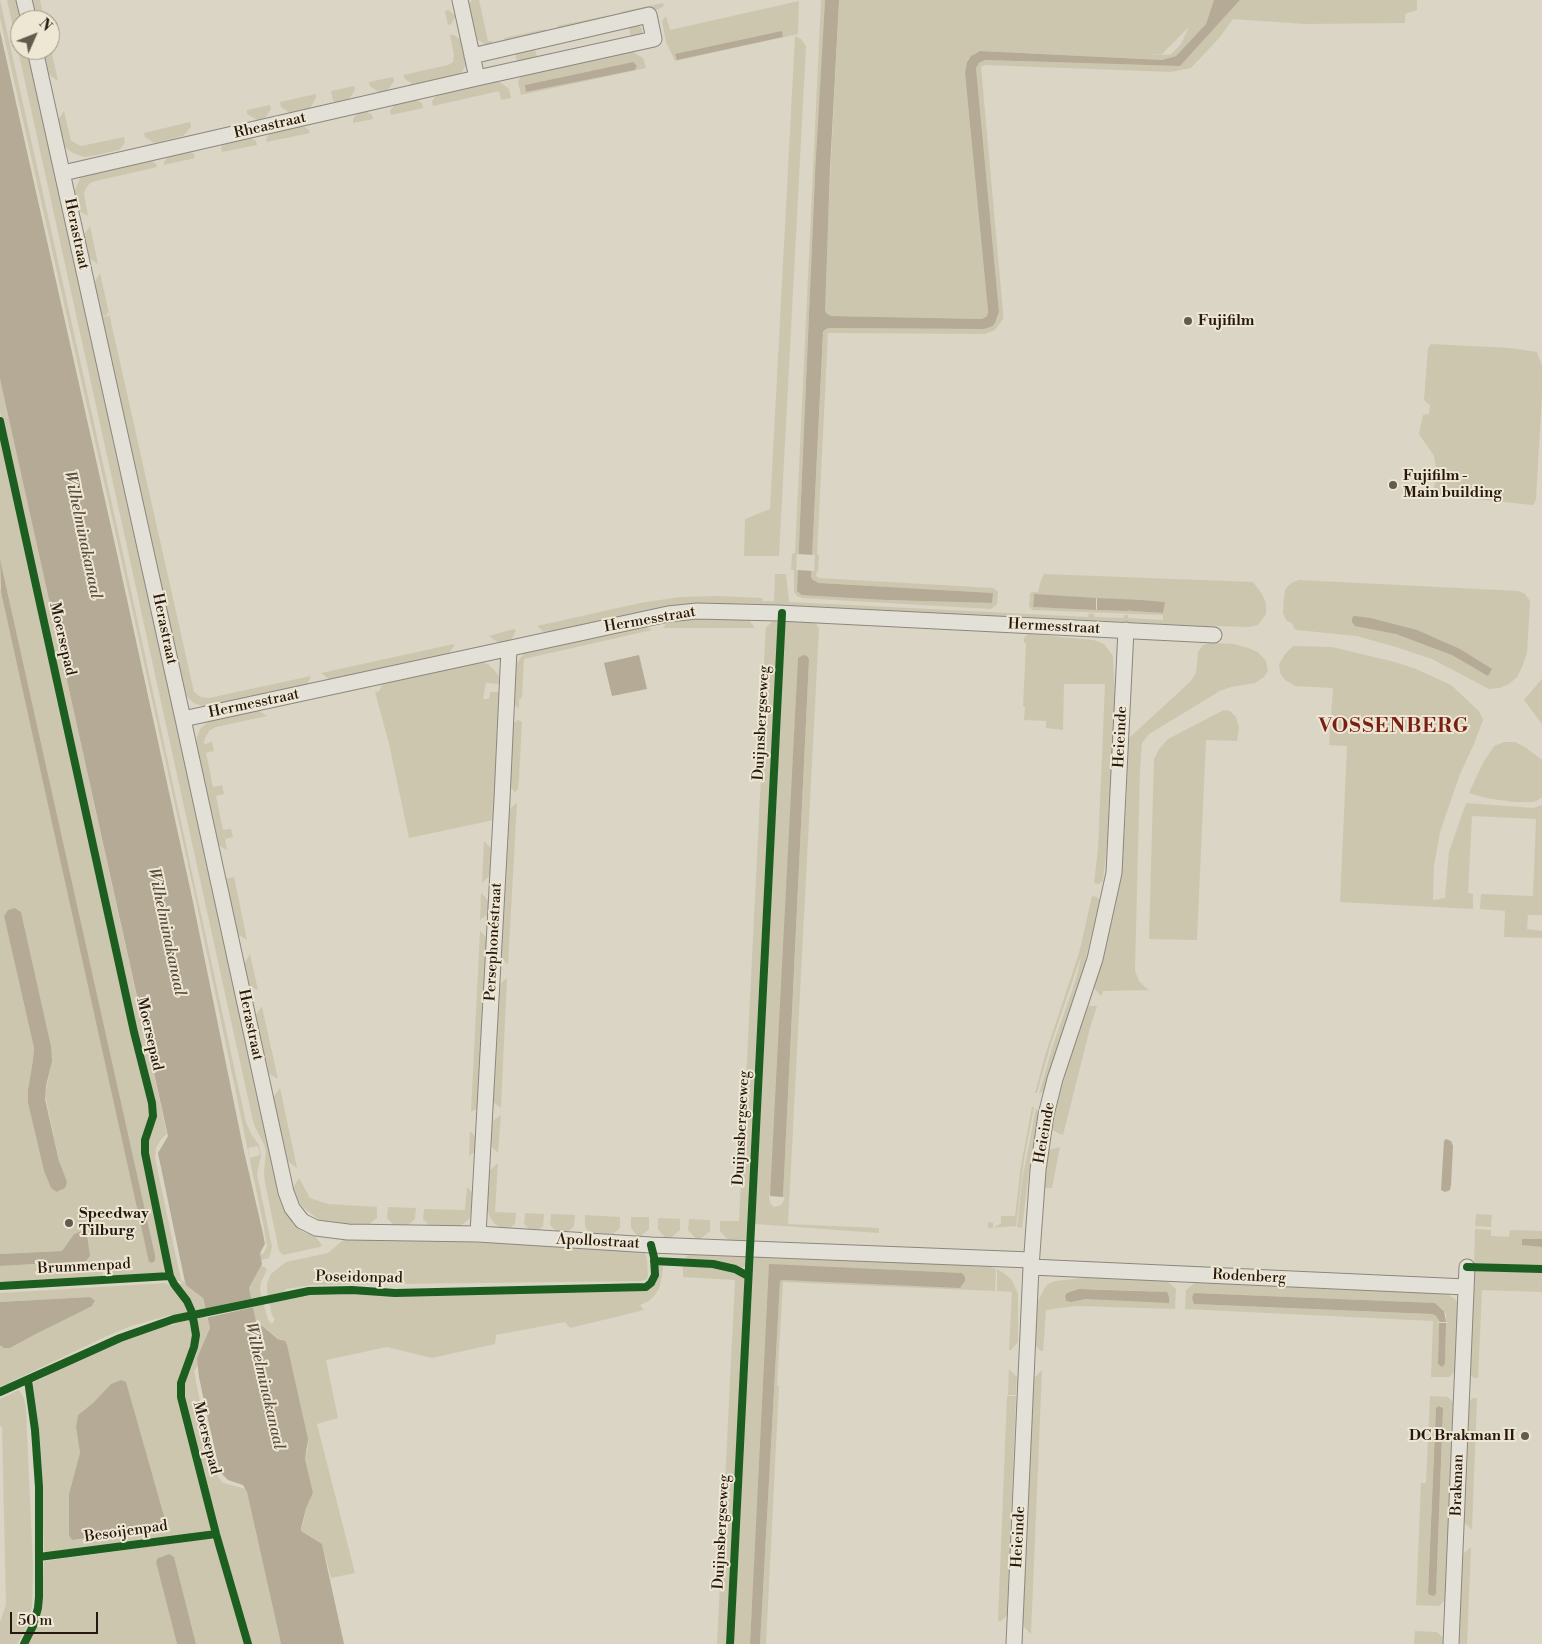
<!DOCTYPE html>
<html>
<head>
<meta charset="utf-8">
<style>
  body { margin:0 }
  #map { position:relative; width:1542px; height:1644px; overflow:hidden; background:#dad5c4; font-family:"Libre Bodoni",serif }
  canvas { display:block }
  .north { position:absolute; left:10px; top:10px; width:50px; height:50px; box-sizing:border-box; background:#ede7d3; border:1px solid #9d9485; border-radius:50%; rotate:46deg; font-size:14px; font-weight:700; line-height:20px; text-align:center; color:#26170f }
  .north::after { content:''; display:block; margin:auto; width:18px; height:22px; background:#655a4e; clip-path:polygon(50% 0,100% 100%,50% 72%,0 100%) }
  .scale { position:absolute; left:10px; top:1612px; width:88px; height:22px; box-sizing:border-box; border:2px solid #26170f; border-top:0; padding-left:6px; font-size:15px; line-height:18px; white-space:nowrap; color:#26170f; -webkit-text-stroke:4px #ede7d3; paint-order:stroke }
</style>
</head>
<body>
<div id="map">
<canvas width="1542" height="1644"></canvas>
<div class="north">N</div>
<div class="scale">50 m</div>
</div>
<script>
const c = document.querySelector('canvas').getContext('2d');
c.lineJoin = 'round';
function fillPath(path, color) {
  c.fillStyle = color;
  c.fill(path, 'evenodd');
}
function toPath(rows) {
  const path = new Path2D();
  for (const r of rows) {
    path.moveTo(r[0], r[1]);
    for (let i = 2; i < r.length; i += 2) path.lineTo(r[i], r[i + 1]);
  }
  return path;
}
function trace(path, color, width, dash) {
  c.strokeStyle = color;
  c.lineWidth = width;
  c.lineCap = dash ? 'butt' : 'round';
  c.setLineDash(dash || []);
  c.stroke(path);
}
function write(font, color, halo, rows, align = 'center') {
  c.font = font + ' "Libre Bodoni",serif';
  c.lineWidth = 4;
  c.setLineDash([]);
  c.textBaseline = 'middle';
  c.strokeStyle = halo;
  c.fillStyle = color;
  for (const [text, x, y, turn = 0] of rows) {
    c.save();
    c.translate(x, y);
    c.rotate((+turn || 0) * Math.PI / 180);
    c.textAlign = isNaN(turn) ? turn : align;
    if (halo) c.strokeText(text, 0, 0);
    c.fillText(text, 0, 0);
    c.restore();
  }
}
fillPath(toPath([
  [0,0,122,549,246,1122,251,1134,259,1145,261,1156,257,1174,272,1247,269,1258,261,1260,260,1253,263,1254,267,1247,264,1228,196,901,119,549,0,18],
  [258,1146,260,1155,250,1158,248,1148],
  [7,0,18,0,23,20,20,20,20,50,30,50,285,1208,293,1224,303,1232,315,1236,322,1245,320,1247,283,1255,279,1251,265,1183,264,1173,266,1151,264,1144,256,1129,253,1121],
  [31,0,40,0,44,20,35,20],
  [472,0,479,0,488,41,492,41,493,46,489,47,475,38,468,5],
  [821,0,825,0,816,172,818,173,816,173,815,175,797,591,887,600,992,603,993,593,819,583,813,580,811,577,823,334,825,330,830,328,984,329,993,326,998,318,999,312,976,68,978,64,985,60,1180,66,1240,0,1417,0,1417,10,1405,14,1405,23,1304,24,1233,19,1220,37,1191,68,1171,72,985,65,981,67,1003,312,1003,319,995,330,985,334,828,333,817,554,819,555,818,571,817,571,816,576,819,578,993,588,998,592,997,604,991,609,802,598,797,596,794,592,794,570,791,570,792,554,795,553],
  [839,0,1214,0,1206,24,1176,56,1162,60,980,51,974,54,968,59,965,73,988,311,987,316,982,319,831,316,826,313,824,302],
  [1189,27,1181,44,1170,55,1148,54,1162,54],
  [799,1,798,34,675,61,666,42,662,21,666,16,670,30],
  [782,32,783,37,677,60],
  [663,3,664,6,659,9,626,16,620,12],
  [448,10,456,16,451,24,448,25,445,11],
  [610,15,607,20,561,30,557,26],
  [628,24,639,25,642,29,642,35,632,41],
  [546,29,544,34,505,43,504,38],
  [450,35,454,35,463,41,467,63,462,72,456,75,414,85,405,79,403,75,448,65,453,62,454,55],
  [795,36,801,39,806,46,779,556,744,556,745,519,770,509],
  [50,45,58,81,47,73,42,50,50,50],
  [534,45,538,62,518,62,516,58,516,53],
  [629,50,643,58,646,68,521,95,518,82,521,76],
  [633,62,636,69,635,70,526,92,525,85],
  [393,77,394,81,387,91,380,93,370,86,369,82],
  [496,79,509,89,511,98,501,100,499,91,433,106,432,101,438,93],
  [354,86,355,90,349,99,336,102,333,101,331,91],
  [316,94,316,98,310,108,290,113,281,107,280,102],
  [413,98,422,103,423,108,391,115,390,111,397,101],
  [270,105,271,109,265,118,257,120,247,114,247,110],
  [360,109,362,109,372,115,373,119,353,123,353,119],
  [64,111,71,141,81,146,124,137,125,143,119,150,92,156,84,157,73,153,66,148,62,141,58,120],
  [190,122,191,127,183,136,154,143,145,137,144,133],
  [299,123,309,130,310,133,267,142,266,139,273,129],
  [245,135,256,141,257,145,222,152,221,148,227,139],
  [185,148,194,154,195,158,164,165,164,162,171,152],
  [147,157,156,164,157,167,96,181,90,183,86,188,84,194,88,216,77,210,74,195,75,190,81,176],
  [90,226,98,264,88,257,83,236],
  [100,273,194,692,201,697,209,698,311,676,307,685,205,707,194,703,185,695,101,317,108,316,109,317,109,313,107,313,107,315,101,316,94,283],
  [1431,344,1510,348,1537,352,1542,366,1542,395,1536,499,1534,504,1532,505,1431,494,1435,484,1436,468,1434,456,1419,434,1423,415,1429,414,1430,405,1424,400,1428,348],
  [0,379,167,1134,162,1138,156,1148,155,1158,181,1280,202,1296,210,1328,197,1358,198,1366,194,1371,201,1406,218,1477,223,1483,246,1489,247,1492,281,1644,250,1644,212,1512,185,1406,184,1394,185,1383,197,1343,197,1322,192,1304,179,1285,182,1283,180,1281,176,1281,175,1279,148,1152,148,1140,155,1117,155,1107,0,412],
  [0,436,150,1109,149,1118,143,1140,142,1148,167,1267,162,1275,110,1278,109,1259,102,1260,103,1278,0,1284,0,1266,86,1261,90,1256,82,1231,74,1234,62,1251,0,1254,0,587,150,1263,154,1263,155,1255,0,559],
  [16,908,21,912,51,1046,51,1065,45,1095,65,1188,58,1192,51,1188,44,1171,28,1103,28,1090,33,1060,34,1048,4,916,8,910],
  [775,574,786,574,789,602,1088,617,1089,613,1094,614,1095,617,1124,618,1124,615,1128,615,1128,618,1163,620,1163,615,1032,610,1029,606,1030,594,1032,592,1038,592,1041,580,1044,574,1253,582,1262,594,1266,603,1266,614,1258,625,1249,627,1217,626,1216,627,1089,620,673,606,648,610,545,633,537,626,640,603,680,597,718,596,762,598,763,601,774,601],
  [1034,594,1037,595,1165,602,1163,613,1131,611,1131,610,1127,611,1033,607],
  [1299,580,1519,591,1525,594,1530,601,1527,653,1522,667,1517,677,1509,684,1500,688,1489,689,1432,659,1393,646,1356,636,1297,630,1294,628,1293,624,1286,620,1283,613,1284,598,1285,590,1288,586,1293,582],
  [695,617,748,619,755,628,663,628,669,619],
  [775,620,778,624,746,1239,743,1241,728,1240,720,1231,720,1221,739,1221,764,715,761,714,766,627],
  [786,621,814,622,819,628,788,1224,879,1228,879,1233,755,1224,785,624],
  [807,656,809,659,783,1197,785,1198,781,1205,774,1207,770,1203,769,1196,772,1185,798,659],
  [642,624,652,630,524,659,522,698,519,699,519,709,512,702,516,664,525,652],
  [514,629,516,631,511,640,499,643,489,636],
  [1028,634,1094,640,1104,644,1113,656,1115,699,1109,828,1103,881,1099,884,1094,883,1098,849,1105,684,1064,684,1063,730,1046,728,1046,721,1024,720,1025,707,1023,706,1026,643,1024,643,1024,638],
  [1216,641,1216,643,1234,644,1248,648,1258,652,1266,661,1268,671,1264,677,1255,683,1231,687,1220,691,1149,734,1142,743,1140,769,1135,971,1139,981,1147,989,1151,990,1103,991,1101,996,1094,988,1110,927,1121,864,1125,826,1129,738,1190,682,1196,673,1198,652,1203,645],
  [454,644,454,646,448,655,330,680,321,673],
  [1293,646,1332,647,1395,662,1416,669,1451,685,1479,711,1483,720,1474,744,1460,774,1440,832,1434,866,1433,900,1445,898,1449,852,1466,803,1534,808,1542,805,1542,915,1528,915,1527,929,1542,931,1542,938,1504,937,1505,911,1480,909,1481,894,1533,896,1536,819,1472,816,1468,893,1473,894,1473,909,1340,902,1347,746,1329,745,1333,688,1295,686,1285,680,1280,673,1279,664,1286,653],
  [480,662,488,664,494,670,499,676,501,684,486,683,483,699,489,699,490,692,501,692,494,820,409,838,389,744,375,692,379,691,384,682],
  [1542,679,1542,724,1524,700],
  [258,710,267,716,216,727,210,730,205,738,204,744,212,742,214,751,206,753,213,787,222,785,224,794,216,796,223,830,231,829,233,837,225,839,227,850,225,849,217,844,196,745,197,737,200,729,209,721],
  [1224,710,1230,711,1236,717,1239,727,1237,741,1206,740,1197,940,1149,939,1154,759,1159,749,1168,739],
  [518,720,522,722,519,778,518,790,516,790,516,793,509,786,512,724],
  [1504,742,1515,742,1525,747,1542,760,1542,797,1538,800,1533,802,1513,802,1486,798,1469,793,1483,763,1494,746],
  [517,803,508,964,507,964,500,956,507,811],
  [484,841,493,850,491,874,482,883],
  [234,877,247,940,237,934,225,879],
  [481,893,490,902,490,913,480,920],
  [1092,896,1097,897,1100,900,1084,966,1054,1056,1044,1091,1039,1094,1053,1045,1075,982,1081,959,1080,959,1051,1044,1037,1093,1035,1093,1046,1052,1079,953],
  [480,931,488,939,479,1107,471,1112],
  [250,954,258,990,257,990,248,984,244,964],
  [507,978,501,1106,501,1108,492,1101,498,986],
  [1088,1006,1097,1006,1090,1028,1063,1135,1060,1134,1052,1130,1056,1109,1067,1069],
  [261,1007,262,1007,278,1079,268,1073,255,1016],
  [280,1088,297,1168,287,1161,273,1098],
  [1032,1107,1034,1107,1024,1160,1016,1226,988,1228,988,1222,993,1223,993,1228,1001,1223,1001,1216,1015,1216,1021,1165],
  [1036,1108,1039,1113,1030,1163,1022,1228,1017,1227,1022,1181],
  [501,1115,498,1153,490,1145,491,1122],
  [470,1131,478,1139,478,1150,469,1156],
  [1060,1147,1052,1188,1043,1188,1048,1150],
  [498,1163,495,1212,516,1213,515,1224,506,1231,495,1224,490,1217,487,1209,489,1171],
  [299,1178,310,1198,328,1204,377,1207,377,1218,368,1225,334,1224,318,1219,305,1209,298,1201,293,1188],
  [467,1187,475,1196,472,1215,469,1219,460,1226,431,1228,423,1219,424,1209,465,1210],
  [388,1207,416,1208,415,1219,406,1227,395,1227,387,1218],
  [525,1213,544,1214,543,1226,536,1232,532,1232,524,1224],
  [551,1214,575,1215,574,1226,566,1234,558,1233,550,1225],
  [1476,1214,1492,1215,1491,1227,1475,1226],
  [585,1215,620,1217,620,1228,611,1236,592,1235,585,1227],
  [631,1217,649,1217,649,1229,640,1237,638,1237,631,1228],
  [658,1218,680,1219,680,1230,671,1238,665,1238,658,1229],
  [689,1219,710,1220,710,1231,700,1239,696,1239,688,1230],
  [1475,1229,1491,1230,1491,1236,1509,1237,1510,1230,1542,1231,1542,1239,1522,1239,1522,1244,1542,1247,1542,1266,1474,1263],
  [347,1237,644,1249,647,1259,648,1275,647,1279,642,1281,312,1285,286,1289,284,1291,287,1300,300,1296,329,1293,644,1291,650,1289,656,1282,658,1266,660,1265,663,1265,662,1276,659,1289,654,1296,649,1301,640,1305,644,1310,570,1328,565,1322,496,1335,495,1344,432,1358,387,1347,326,1360,338,1418,317,1424,355,1573,331,1578,322,1544,301,1531,300,1527,303,1525,306,1508,313,1493,305,1459,308,1448,282,1339,279,1339,256,1321,249,1288,261,1266,265,1267,267,1270,261,1282,260,1291,268,1320,272,1324,275,1319,272,1315,267,1291,267,1283,271,1274,286,1262,328,1253],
  [691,1251,745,1256,745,1266,742,1268,719,1261,684,1260],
  [753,1256,988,1266,996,1269,995,1291,783,1282,777,1386,779,1386,766,1644,760,1644,780,1281,783,1280,963,1285,965,1277,962,1273,771,1265,750,1644,733,1644],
  [683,1266,719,1268,742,1276,745,1279,726,1644,717,1644,735,1280,683,1277],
  [997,1269,1005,1274,1012,1280,1018,1294,1018,1342,1011,1350,1009,1350,1012,1292,997,1291],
  [1474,1270,1542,1272,1542,1292,1482,1290,1478,1378,1474,1378,1469,1373],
  [1095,1277,1167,1281,1176,1289,1175,1309,1076,1306,1046,1310,1043,1351,1041,1351,1034,1344,1038,1301,1044,1289,1048,1284,1055,1281],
  [1079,1289,1094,1289,1167,1292,1086,1299,1071,1302,1066,1301,1065,1296],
  [1196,1282,1446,1293,1455,1299,1459,1305,1457,1369,1449,1377,1431,1377,1433,1321,1185,1309,1186,1290],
  [1195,1293,1435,1303,1443,1309,1446,1314,1446,1322,1449,1322,1446,1323,1445,1364,1442,1367,1438,1364,1439,1323,1436,1322,1440,1322,1436,1316,1432,1314,1194,1304,1192,1298],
  [165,1283,172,1286,182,1297,189,1311,191,1322,193,1334,191,1346,180,1382,179,1399,211,1531,208,1533,48,1554,45,1553,44,1550,42,1478,32,1389,34,1382,122,1339,157,1327,174,1325,172,1316,170,1315,131,1326,107,1336,0,1387,0,1345,10,1348,94,1304,95,1303,90,1297,0,1302,0,1293],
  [126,1383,166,1523,155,1529,72,1540,69,1535,69,1494,80,1453,76,1427,78,1415,93,1403,111,1384],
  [1009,1369,1017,1377,1016,1395,1008,1395],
  [1041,1371,1042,1371,1031,1634,1022,1625,1033,1379],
  [19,1390,24,1398,26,1409,33,1567,32,1607,25,1630,17,1644,0,1644,0,1622,6,1605,2,1427,0,1426,0,1399],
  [1007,1396,1016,1396,1007,1615,1001,1621,998,1621],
  [1430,1396,1448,1397,1456,1405,1447,1598,1439,1606,1416,1605,1421,1483,1426,1483],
  [1441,1406,1443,1408,1436,1594,1435,1595,1429,1594,1428,1592,1436,1408],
  [1473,1398,1477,1398,1472,1530,1463,1521,1469,1401],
  [211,1538,213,1540,216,1547,245,1644,196,1644,174,1557,169,1555,162,1556,156,1562,177,1644,28,1644,37,1626,41,1611,44,1563,45,1561],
  [1471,1547,1467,1644,1458,1644,1462,1555],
  [1415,1631,1437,1632,1445,1640,1445,1644,1414,1644]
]), '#cdc6af');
fillPath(toPath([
  [825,0,839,0,830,169,825,309,826,313,831,316,982,319,987,316,988,311,965,73,967,62,971,56,980,51,1162,60,1176,56,1206,24,1214,0,1263,0,1240,0,1180,66,985,60,979,63,976,68,999,312,996,321,993,326,984,329,830,328,826,329,823,332,811,577,813,580,819,583,993,593,992,603,887,600,802,595,797,591,815,175],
  [0,31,116,549,193,902,243,1147,262,1229,265,1244,260,1253,262,1264,249,1288,256,1321,278,1339,285,1341,287,1345,308,1439,305,1459,313,1493,306,1508,302,1525,301,1527,301,1531,322,1544,344,1644,281,1644,247,1492,243,1485,228,1480,220,1472,205,1406,199,1377,197,1358,210,1328,203,1298,186,1285,185,1282,158,1153,168,1136,0,379],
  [782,31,783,37,677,60,675,54],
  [633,62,637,66,635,70,526,92,525,85],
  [0,559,155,1255,155,1261,152,1263,149,1262,1,592],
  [1034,594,1096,598,1096,610,1033,607],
  [1097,598,1141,600,1165,602,1163,613,1131,611,1130,610,1128,611,1097,610],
  [1354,616,1370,618,1417,630,1460,649,1492,669,1488,676,1452,655,1396,634,1355,626,1352,622,1352,618],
  [639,655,647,689,612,696,604,663],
  [804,655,807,656,809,659,783,1197,770,1196,798,658],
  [15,908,21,912,51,1046,52,1061,46,1086,45,1099,59,1161,67,1182,65,1188,57,1192,51,1188,44,1171,28,1103,28,1090,33,1060,34,1048,4,916,8,910],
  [1446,1139,1451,1141,1453,1146,1451,1185,1450,1190,1445,1192,1441,1190,1444,1141],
  [82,1231,87,1235,90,1256,86,1261,0,1266,0,1254,62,1251,74,1234],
  [1522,1239,1542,1239,1542,1247,1522,1245],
  [769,1264,962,1273,965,1277,965,1281,960,1288,783,1280,780,1281,760,1644,750,1644],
  [1079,1289,1167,1292,1169,1297,1169,1303,1086,1299,1071,1302,1066,1301,1065,1296,1067,1293],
  [1194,1293,1435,1303,1444,1311,1446,1322,1440,1322,1436,1316,1432,1314,1194,1304,1192,1298],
  [90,1297,95,1301,92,1306,36,1334,10,1348,4,1348,0,1345,0,1302],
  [1439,1323,1446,1323,1445,1364,1442,1367,1438,1364],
  [121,1380,126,1382,166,1523,162,1528,72,1540,69,1535,69,1494,80,1453,76,1427,78,1415,93,1403,111,1384],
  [1439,1406,1443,1408,1436,1594,1434,1596,1430,1595,1428,1593,1436,1408],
  [169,1554,174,1557,196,1644,177,1644,156,1562,158,1558]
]), '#b4aa95');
fillPath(toPath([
  [797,554,815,555,814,571,796,570],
  [254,1298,255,1307,205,1318,203,1309]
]), '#dad5c4');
const minor = toPath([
  [24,0,29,20],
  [35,50,183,719,286,1192,292,1208,302,1221,316,1228,348,1232,478,1234,651,1245,1031,1260],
  [472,56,649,15,654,39,477,78],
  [63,173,477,78,460,0],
  [183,719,668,614,697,611,778,613,1214,635],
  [478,1234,502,799,509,649],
  [1031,1267,1466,1287],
  [1014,1644,1031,1267,1038,1170,1046,1115,1055,1079,1095,959,1114,873,1126,630],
  [1451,1644,1467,1267]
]);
trace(minor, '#8c877d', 17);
trace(minor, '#e3e0d8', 15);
trace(toPath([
  [0,421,134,1032,152,1103,153,1116,145,1140,145,1153,170,1276,174,1284,187,1301,191,1310,194,1323,196,1335,194,1347,181,1383,181,1397,216,1534,248,1644],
  [654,1261,713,1264,735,1269,748,1276],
  [1467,1267,1542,1269],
  [0,1286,170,1276],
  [0,1392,120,1338,174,1319,309,1291,352,1290,395,1293,646,1287,651,1283,655,1275,654,1257,651,1245],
  [39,1557,216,1534],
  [24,1644,33,1626,38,1608,39,1597,39,1487,35,1430,28,1380],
  [730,1644,782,613]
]), '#1b5e20', 8);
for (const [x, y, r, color] of [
  [1188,321,5,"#655a4e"],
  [1393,485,5,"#655a4e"],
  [69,1223,5,"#655a4e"],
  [1525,1436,5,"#655a4e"]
]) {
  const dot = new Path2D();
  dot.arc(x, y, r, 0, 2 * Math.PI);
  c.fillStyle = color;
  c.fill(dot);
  trace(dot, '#ede7d3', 2);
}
write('15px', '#26170f', '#ede7d3', [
  ["Rheastraat",270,126,-13],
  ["Herastraat",76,234,78],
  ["Hermesstraat",650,620,-10],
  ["Hermesstraat",1054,627,3],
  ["Herastraat",164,629,78],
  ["Moersepad",62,639,77],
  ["Hermesstraat",254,704,-12],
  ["Duijnsbergseweg",762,723,-87],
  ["Heieinde",1121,737,-87],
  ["Persephonéstraat",494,942,-87],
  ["Herastraat",250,1025,78],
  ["Moersepad",149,1034,77],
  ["Duijnsbergseweg",742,1128,-87],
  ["Heieinde",1045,1133,-80],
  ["Apollostraat",598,1242,3],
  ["Brummenpad",84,1267,-3],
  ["Rodenberg",1249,1277,3],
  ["Poseidonpad",359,1278,1],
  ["Moersepad",206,1438,76],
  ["Brakman",1458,1485,-88],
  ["Besoijenpad",126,1532,-8],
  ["Duijnsbergseweg",722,1532,-87],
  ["Heieinde",1019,1537,-87]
]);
write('bold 15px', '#26170f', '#ede7d3', [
  ["Fujifilm",1198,321],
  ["Fujifilm -",1403,476],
  ["Main building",1403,493],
  ["Speedway",79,1214],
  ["Tilburg",79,1231],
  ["DC Brakman II",1515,1436,"right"]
], 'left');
write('italic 16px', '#584b3d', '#ede7d3', [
  ["Wilhelminakanaal",82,535,78],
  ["Wilhelminakanaal",166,932,78],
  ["Wilhelminakanaal",264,1386,77]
]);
c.letterSpacing = '1px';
write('bold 20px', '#7a1f14', '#ede7d3', [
  ["VOSSENBERG",1394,727]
]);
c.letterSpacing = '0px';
</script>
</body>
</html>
